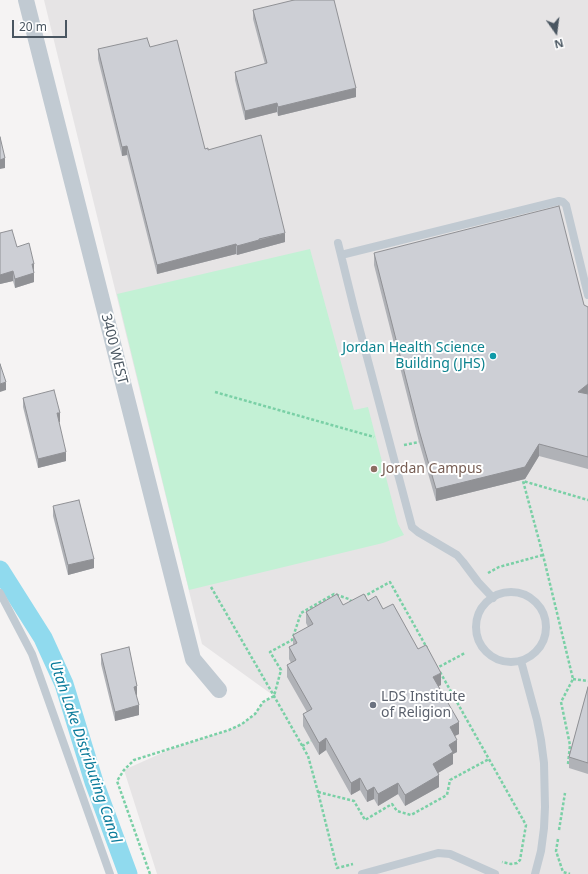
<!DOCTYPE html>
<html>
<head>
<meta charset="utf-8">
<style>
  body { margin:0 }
  #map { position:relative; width:588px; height:874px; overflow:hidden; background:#f5f3f3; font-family:"Noto Sans",sans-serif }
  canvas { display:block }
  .north { position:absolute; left:536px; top:12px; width:40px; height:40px; -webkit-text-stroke:3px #fff; paint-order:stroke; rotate:166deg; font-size:11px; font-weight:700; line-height:16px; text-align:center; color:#4a5661 }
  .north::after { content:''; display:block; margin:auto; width:14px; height:18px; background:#4a5661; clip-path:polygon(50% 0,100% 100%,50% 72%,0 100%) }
  .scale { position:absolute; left:12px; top:20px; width:55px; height:18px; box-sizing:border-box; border:2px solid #4a5661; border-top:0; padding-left:5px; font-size:12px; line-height:14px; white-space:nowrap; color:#4a5661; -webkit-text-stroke:3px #fff; paint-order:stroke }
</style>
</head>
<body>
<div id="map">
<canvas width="588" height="874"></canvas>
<div class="north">N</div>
<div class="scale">20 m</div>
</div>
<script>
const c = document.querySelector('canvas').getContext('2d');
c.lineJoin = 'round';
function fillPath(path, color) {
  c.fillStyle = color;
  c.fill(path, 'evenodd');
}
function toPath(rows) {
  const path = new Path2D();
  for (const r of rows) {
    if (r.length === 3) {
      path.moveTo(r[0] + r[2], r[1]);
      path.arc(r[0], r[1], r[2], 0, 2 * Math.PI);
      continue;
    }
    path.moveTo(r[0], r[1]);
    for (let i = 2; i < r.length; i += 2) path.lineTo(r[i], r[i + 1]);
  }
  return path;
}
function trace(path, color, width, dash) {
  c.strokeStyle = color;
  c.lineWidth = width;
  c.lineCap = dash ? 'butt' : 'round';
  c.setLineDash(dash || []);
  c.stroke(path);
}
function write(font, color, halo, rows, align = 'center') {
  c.font = font + ' "Noto Sans",sans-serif';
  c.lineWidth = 4;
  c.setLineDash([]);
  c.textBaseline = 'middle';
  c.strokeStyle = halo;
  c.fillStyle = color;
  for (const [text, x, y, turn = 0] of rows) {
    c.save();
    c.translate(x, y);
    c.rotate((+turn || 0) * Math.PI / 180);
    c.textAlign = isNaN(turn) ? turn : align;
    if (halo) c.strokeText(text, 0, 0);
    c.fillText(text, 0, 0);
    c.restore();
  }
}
fillPath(toPath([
  [44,0,588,0,588,874,157,874,124,770,173,748,229,730,242,724,255,714,263,702,274,696,202,644]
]), '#e6e4e5');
fillPath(toPath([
  [310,249,354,410,368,407,398,524,404,535,383,543,189,590,117,294]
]), '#c3f1d5');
trace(toPath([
  [0,570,43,638,64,684,94,782,128,874]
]), '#90daee', 19);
trace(toPath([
  [215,392,374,437],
  [404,445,419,442],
  [488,573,499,567,543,555],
  [211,587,274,696,308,756,318,792,337,868,353,864],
  [363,597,390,582,427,648],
  [435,669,465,653],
  [440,672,526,825,520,860,517,863,511,864,502,862],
  [573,679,588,681],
  [302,746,311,741],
  [568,764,570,745,561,702,573,679,543,555,523,481,588,500],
  [318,792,354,801,365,820,392,804,397,811,411,815,447,795,450,780,489,759],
  [559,830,565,793],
  [558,839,556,851,563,872,570,874],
  [150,874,117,781,124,770,134,760,229,730,242,724,255,714,263,702,274,696,281,670,270,652,292,640,301,613,334,594,349,599,352,602]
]), '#7ad0a6', 2.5, [3, 2]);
trace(toPath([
  [338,243,354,308,412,527,418,532,457,555,463,562,478,582,493,598],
  [341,255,559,201,563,202,566,205,588,295],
  [511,627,35],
  [0,593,32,654,110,874],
  [521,661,537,720,541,740,544,763,545,807,544,828,541,851,535,874],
  [362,874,438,853,450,854,495,874]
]), '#c1cad2', 8);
trace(toPath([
  [26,0,193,659,219,690]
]), '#c1cad2', 16);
fillPath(toPath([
  [253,10,356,97,278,116,277,112,245,120,235,80,235,72,265,64,253,19],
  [150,47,205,149,208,150,285,242,259,249,237,255,236,254,157,274,127,155,122,156,98,59,98,49],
  [0,233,34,264,34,282,15,288,13,281,0,284],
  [374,253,584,305,588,307,588,469,539,456,525,479,436,501,419,442,374,265],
  [23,398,60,422,59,422,66,461,38,468,23,407],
  [53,506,94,568,68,575,53,516],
  [368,601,383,609,418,649,441,685,438,686,459,734,455,736,457,752,453,754,453,764,438,773,439,787,405,806,398,794,378,806,374,799,367,802,360,790,351,795,326,750,319,755,303,726,303,714,307,712,287,677,287,665,291,663,289,659,289,647,293,645,293,635,308,627,306,623,306,612],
  [101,654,137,695,136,695,139,715,115,721,101,664],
  [588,687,588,774,569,768,569,757]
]), '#b0b2b7');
fillPath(toPath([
  [356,88,356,97,278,116,278,107],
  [277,103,277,112,245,120,245,111],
  [127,146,127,155,122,156,122,147],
  [5,158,5,168,0,169,0,160],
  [285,233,285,242,237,255,237,246],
  [236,244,236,254,157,274,157,265],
  [32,264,34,264,34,273],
  [13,271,13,281,0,284,0,275],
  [34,273,34,282,15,288,15,279],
  [6,382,6,390,0,392,0,384],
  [588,384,588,396,578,392],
  [57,413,60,413,60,422,57,423],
  [539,444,539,456,525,479,436,501,436,489],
  [66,452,66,461,38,468,38,459],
  [94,559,94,568,68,575,68,565],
  [441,673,441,685,433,689,433,677],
  [137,686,137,695,134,696,134,687],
  [139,705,139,715,115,721,115,712],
  [459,722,459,734,450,738,450,727],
  [326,738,326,750,319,755,319,743],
  [457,740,457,752,453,754,453,764,433,776,433,764,449,745],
  [439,775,439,787,405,806,405,795],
  [360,778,360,790,351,795,351,783],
  [398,783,398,794,378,806,378,794],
  [374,787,374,799,367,802,367,791]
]), '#909195');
const building = toPath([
  [294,0,334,0,356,88,278,107,277,103,245,111,235,72,267,63,253,10,294,0],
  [147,38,150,47,177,40,205,149,208,148,208,150,261,135,285,233,259,239,259,240,237,246,236,244,157,265,127,146,122,147,98,49,147,38],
  [0,137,5,158,0,160,0,137],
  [559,206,584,305,588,307,588,384,578,392,588,394,588,457,539,444,525,467,436,489,419,430,374,253,559,206],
  [12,230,17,247,29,243,34,264,32,264,34,273,15,279,13,271,0,275,0,233,12,230],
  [0,364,6,382,0,384,0,364],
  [54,390,60,413,57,413,66,452,38,459,23,398,54,390],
  [79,500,94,559,68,565,53,506,79,500],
  [337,594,343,605,364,594,368,601,376,596,383,609,393,604,418,649,426,645,441,673,433,677,459,722,450,727,457,740,449,745,453,752,433,764,439,775,405,795,398,783,378,794,374,787,367,791,360,778,351,783,326,738,319,743,303,714,312,709,287,665,296,660,289,647,297,643,293,635,313,624,306,612,337,594],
  [129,647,137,686,134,687,139,705,115,712,101,654,129,647],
  [588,687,588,763,569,757,588,687]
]);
fillPath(building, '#cdcfd5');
trace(building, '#909195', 1);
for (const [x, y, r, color] of [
  [493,356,4,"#0f9aa8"],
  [374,469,4,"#8d6e63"],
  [373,705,4,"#6b7280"]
]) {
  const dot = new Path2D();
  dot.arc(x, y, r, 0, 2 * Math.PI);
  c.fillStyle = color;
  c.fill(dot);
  trace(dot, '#fff', 1.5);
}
write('14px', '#0d838f', '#fff', [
  ["Jordan Health Science",485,348],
  ["Building (JHS)",485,364]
], 'right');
write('14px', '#4a5661', '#fff', [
  ["3400 WEST",114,349,76]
]);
write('14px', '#785e54', '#fff', [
  ["Jordan Campus",382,469]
], 'left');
write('14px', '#5b616d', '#fff', [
  ["LDS Institute",381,697],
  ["of Religion",381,713]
], 'left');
write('italic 15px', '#0c7c9b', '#fff', [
  ["Utah Lake Distributing Canal",85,752,71]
]);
</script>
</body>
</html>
